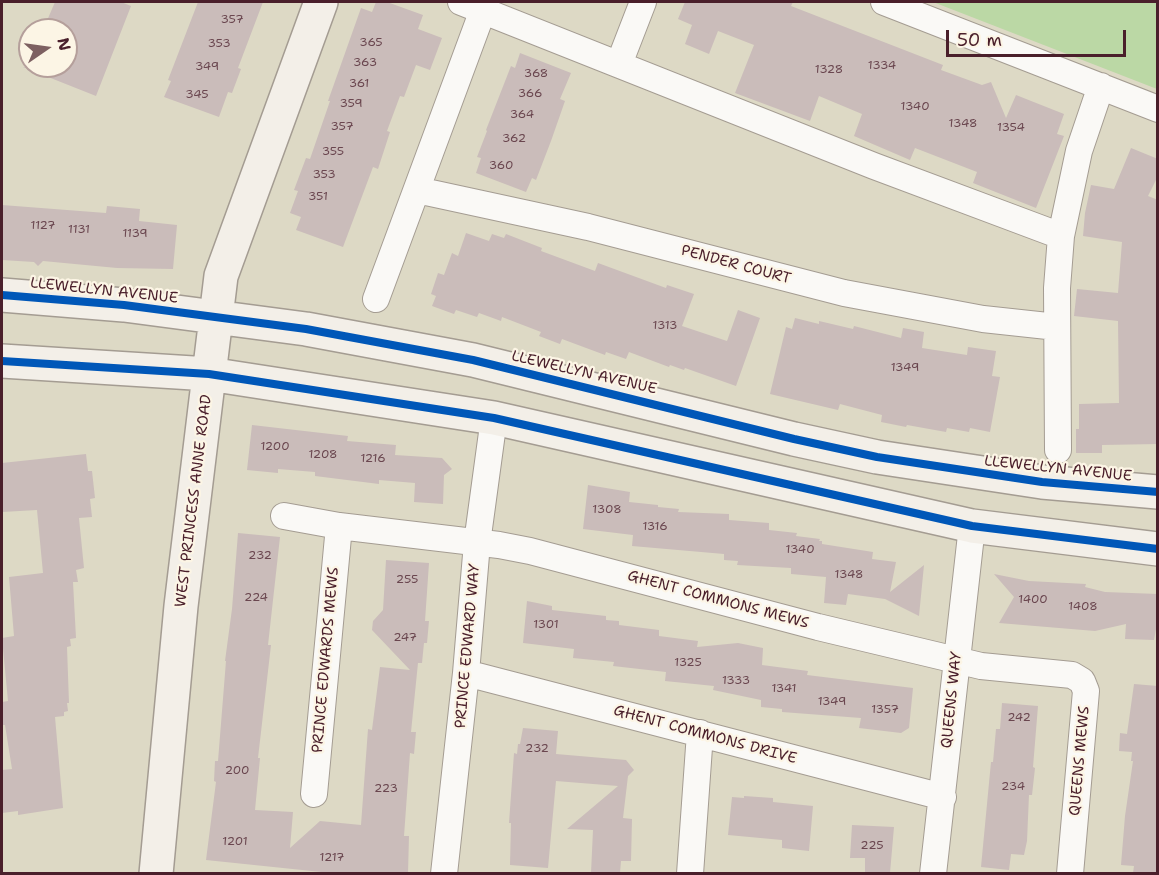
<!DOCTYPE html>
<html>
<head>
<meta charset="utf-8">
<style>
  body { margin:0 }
  #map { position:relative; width:1159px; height:875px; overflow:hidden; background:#ddd9c5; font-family:"Shantell Sans",sans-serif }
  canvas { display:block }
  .frame { position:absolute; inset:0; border:3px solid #4a1f2b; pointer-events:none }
  .north { position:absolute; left:18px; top:18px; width:60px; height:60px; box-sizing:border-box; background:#fcf5e5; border:2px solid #b59f9b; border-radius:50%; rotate:77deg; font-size:16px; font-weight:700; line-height:24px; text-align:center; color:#4a1f2b }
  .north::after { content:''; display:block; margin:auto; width:21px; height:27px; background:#7d6061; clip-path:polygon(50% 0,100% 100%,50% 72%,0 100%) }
  .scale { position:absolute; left:946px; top:30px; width:180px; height:27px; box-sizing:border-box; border:3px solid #4a1f2b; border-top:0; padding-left:8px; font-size:18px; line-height:21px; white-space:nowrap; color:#4a1f2b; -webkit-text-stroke:4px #fcf5e5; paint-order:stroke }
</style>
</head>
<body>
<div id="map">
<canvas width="1159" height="875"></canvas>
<div class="frame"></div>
<div class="north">N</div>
<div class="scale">50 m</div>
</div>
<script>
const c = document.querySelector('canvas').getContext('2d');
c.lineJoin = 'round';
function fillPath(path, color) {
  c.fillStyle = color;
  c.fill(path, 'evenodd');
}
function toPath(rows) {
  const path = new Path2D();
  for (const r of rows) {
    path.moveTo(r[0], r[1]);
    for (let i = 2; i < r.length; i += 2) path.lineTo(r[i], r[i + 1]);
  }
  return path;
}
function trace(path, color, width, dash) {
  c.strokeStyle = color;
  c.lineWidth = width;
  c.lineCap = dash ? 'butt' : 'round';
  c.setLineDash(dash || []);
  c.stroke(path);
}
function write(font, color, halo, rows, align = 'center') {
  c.font = font + ' "Shantell Sans",sans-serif';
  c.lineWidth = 4.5;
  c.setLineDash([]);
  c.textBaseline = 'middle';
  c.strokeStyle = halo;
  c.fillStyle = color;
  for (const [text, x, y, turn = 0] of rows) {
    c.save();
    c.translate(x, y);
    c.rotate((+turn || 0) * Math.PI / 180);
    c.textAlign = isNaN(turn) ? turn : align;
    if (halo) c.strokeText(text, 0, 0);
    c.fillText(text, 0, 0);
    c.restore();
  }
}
fillPath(toPath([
  [933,2,1157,2,1157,89]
]), '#bbd8a5');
fillPath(toPath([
  [55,2,121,2,131,6,96,96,23,67,66,66,66,30,43,30],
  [198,2,263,2,238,68,241,69,232,93,228,92,219,117,164,97,171,81,168,80],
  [376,2,387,2,423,15,418,29,442,38,430,70,416,65,404,97,400,96,387,131,390,132,378,169,373,167,343,247,296,230,301,217,290,213,298,191,294,190,306,158,310,159,330,101,328,101,361,8,372,12],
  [685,2,793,2,791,6,943,65,941,70,982,85,991,82,1006,118,1016,95,1064,114,1057,134,1064,136,1036,208,973,183,977,172,915,148,910,160,854,136,862,114,819,96,810,121,735,93,754,45,718,31,709,54,685,44,692,25,678,19],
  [520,53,571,73,560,99,565,101,551,141,536,180,532,178,526,192,476,173,481,158,477,157,487,131,486,130,511,66,515,68],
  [1131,148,1158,159,1158,176,1148,196,1158,200,1158,444,1102,445,1102,453,1076,453,1076,429,1079,429,1079,404,1119,403,1118,321,1074,316,1077,289,1118,293,1122,242,1083,236,1085,213,1091,185,1114,189],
  [2,205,106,213,107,206,140,209,139,221,177,225,173,269,117,268,43,261,38,266,34,262,2,260],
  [466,233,489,241,492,234,504,238,506,234,542,248,541,251,595,271,598,263,666,288,667,285,694,294,682,326,727,341,738,310,760,318,736,386,685,368,684,370,670,365,669,367,629,352,626,359,606,352,605,355,562,339,560,344,539,336,541,332,502,317,501,321,479,313,477,317,456,310,454,314,432,306,436,296,431,294,438,273,444,275,452,253,458,256],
  [795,318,819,324,819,321,853,329,854,326,901,338,903,328,924,332,922,348,967,355,968,347,996,351,992,376,1000,377,990,432,970,428,969,432,947,428,946,432,907,425,906,427,881,422,882,415,840,404,838,410,770,394,786,327,792,329],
  [252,425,348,436,347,441,396,445,395,455,442,458,452,469,444,475,443,504,414,502,415,483,379,480,379,484,315,476,315,472,278,469,278,473,247,470],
  [86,454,88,471,92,471,95,498,90,499,92,517,79,518,84,568,76,570,78,582,73,582,76,638,70,639,71,646,67,647,69,703,67,703,68,711,64,712,64,716,55,717,63,808,18,815,18,811,2,813,2,770,12,769,5,725,2,725,2,702,8,701,2,638,14,636,9,577,43,573,37,510,2,512,2,463],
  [588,485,630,492,629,502,658,505,658,507,679,509,678,512,729,514,729,520,769,523,769,530,797,533,796,536,820,539,819,541,822,541,822,544,873,552,872,559,896,562,890,592,924,565,919,616,885,599,848,594,846,605,824,603,826,577,791,574,791,568,737,565,738,561,724,560,724,554,632,546,633,535,583,529],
  [238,533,280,537,268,645,271,645,258,758,260,758,255,810,293,812,290,848,320,821,361,825,368,729,372,730,373,722,380,667,410,670,372,630,373,621,383,610,386,560,429,563,425,621,429,621,427,643,424,643,422,663,418,663,411,732,416,732,414,754,410,753,404,836,409,836,408,873,331,873,206,860,216,782,214,781,215,761,218,761,226,661,225,661,232,609],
  [994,574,1029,581,1086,584,1085,587,1105,592,1158,594,1158,618,1154,640,1125,639,1126,624,1095,631,999,623,1014,597],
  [527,601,552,606,552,610,606,616,606,620,619,621,619,625,659,630,659,636,698,641,697,647,738,643,763,648,762,665,808,671,807,675,913,688,909,728,901,733,859,728,861,718,782,712,782,709,761,707,761,700,713,690,714,686,665,681,666,672,613,666,614,662,573,658,574,649,523,643],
  [1134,684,1158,686,1158,873,1133,873,1134,866,1121,865,1125,816,1133,761,1131,761,1132,752,1119,751,1120,733,1127,734],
  [1002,703,1038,706,1033,767,1035,768,1032,795,1029,795,1027,841,1024,855,1011,854,1009,870,981,867,991,762,993,762,996,729,1000,729],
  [523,728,558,731,556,754,626,760,634,770,628,776,623,818,632,819,631,861,621,861,620,873,591,873,593,830,567,829,618,786,556,781,548,868,510,865,511,823,509,823,514,753,517,754,518,744,520,744],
  [744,796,773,798,773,802,813,806,809,851,782,848,782,840,728,835,732,797,744,798],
  [852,825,894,827,890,873,865,873,865,858,850,858]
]), '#cabcba');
const street = toPath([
  [461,2,874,166,1061,236],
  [884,2,1158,109],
  [619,64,643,2],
  [417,190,588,227,844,293,983,319,1057,327],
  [376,299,483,10],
  [1058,450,1057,288,1061,236,1079,151,1101,86],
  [284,516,339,526,499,545,530,551,818,627,956,660,981,666,1072,675,1082,681,1086,691,1070,874],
  [466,673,943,797],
  [314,794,339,526],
  [444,874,466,673,477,543,494,418],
  [690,874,700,733],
  [933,874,972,526]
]);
const secondary = toPath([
  [2,295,124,305,306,329,473,360,794,439,877,457,1042,482,1158,492],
  [2,361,209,374,494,418,972,526,1158,549],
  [156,874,181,606,221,276,321,2]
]);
trace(street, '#a49c92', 28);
trace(secondary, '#a49c92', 36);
trace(street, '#faf9f6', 26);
trace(secondary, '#f3efe8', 33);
trace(toPath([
  [2,295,124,305,306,329,473,360,794,439,877,457,1042,482,1158,492],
  [2,361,209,374,494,418,972,526,1158,549]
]), '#0057b8', 8);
write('12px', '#6a464f', null, [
  ["357",232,20],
  ["365",371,43],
  ["353",219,44],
  ["363",365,63],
  ["1334",882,66],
  ["349",207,67],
  ["1328",829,70],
  ["368",536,74],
  ["361",359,84],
  ["366",530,94],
  ["345",197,95],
  ["359",351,104],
  ["1340",915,107],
  ["364",522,115],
  ["1348",963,124],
  ["357",342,127],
  ["1354",1011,128],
  ["362",514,139],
  ["355",333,152],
  ["360",501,166],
  ["353",324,175],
  ["351",318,197],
  ["1127",43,226],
  ["1131",79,230],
  ["1139",135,234],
  ["1313",665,326],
  ["1349",905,368],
  ["1200",275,447],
  ["1208",323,455],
  ["1216",373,459],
  ["1308",607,510],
  ["1316",655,527],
  ["1340",800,550],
  ["232",260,556],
  ["1348",849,575],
  ["255",407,580],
  ["224",256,598],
  ["1400",1033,600],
  ["1408",1083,607],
  ["1301",546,625],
  ["247",405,638],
  ["1325",688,663],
  ["1333",736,681],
  ["1341",784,689],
  ["1349",832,702],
  ["1357",885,710],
  ["242",1019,718],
  ["232",537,749],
  ["200",237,771],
  ["234",1013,787],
  ["223",386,789],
  ["1201",235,842],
  ["225",872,846],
  ["1217",332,858]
]);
write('15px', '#4a1f2b', '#fcf5e5', [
  ["PENDER COURT",736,265,15],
  ["LLEWELLYN AVENUE",104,291,6],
  ["LLEWELLYN AVENUE",584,373,13],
  ["LLEWELLYN AVENUE",1058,469,6],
  ["WEST PRINCESS ANNE ROAD",194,501,-83],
  ["GHENT COMMONS MEWS",718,600,15],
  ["PRINCE EDWARD WAY",468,646,-85],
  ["PRINCE EDWARDS MEWS",326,660,-85],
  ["QUEENS WAY",952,700,-84],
  ["GHENT COMMONS DRIVE",705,735,15],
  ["QUEENS MEWS",1080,761,-85]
]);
</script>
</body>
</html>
